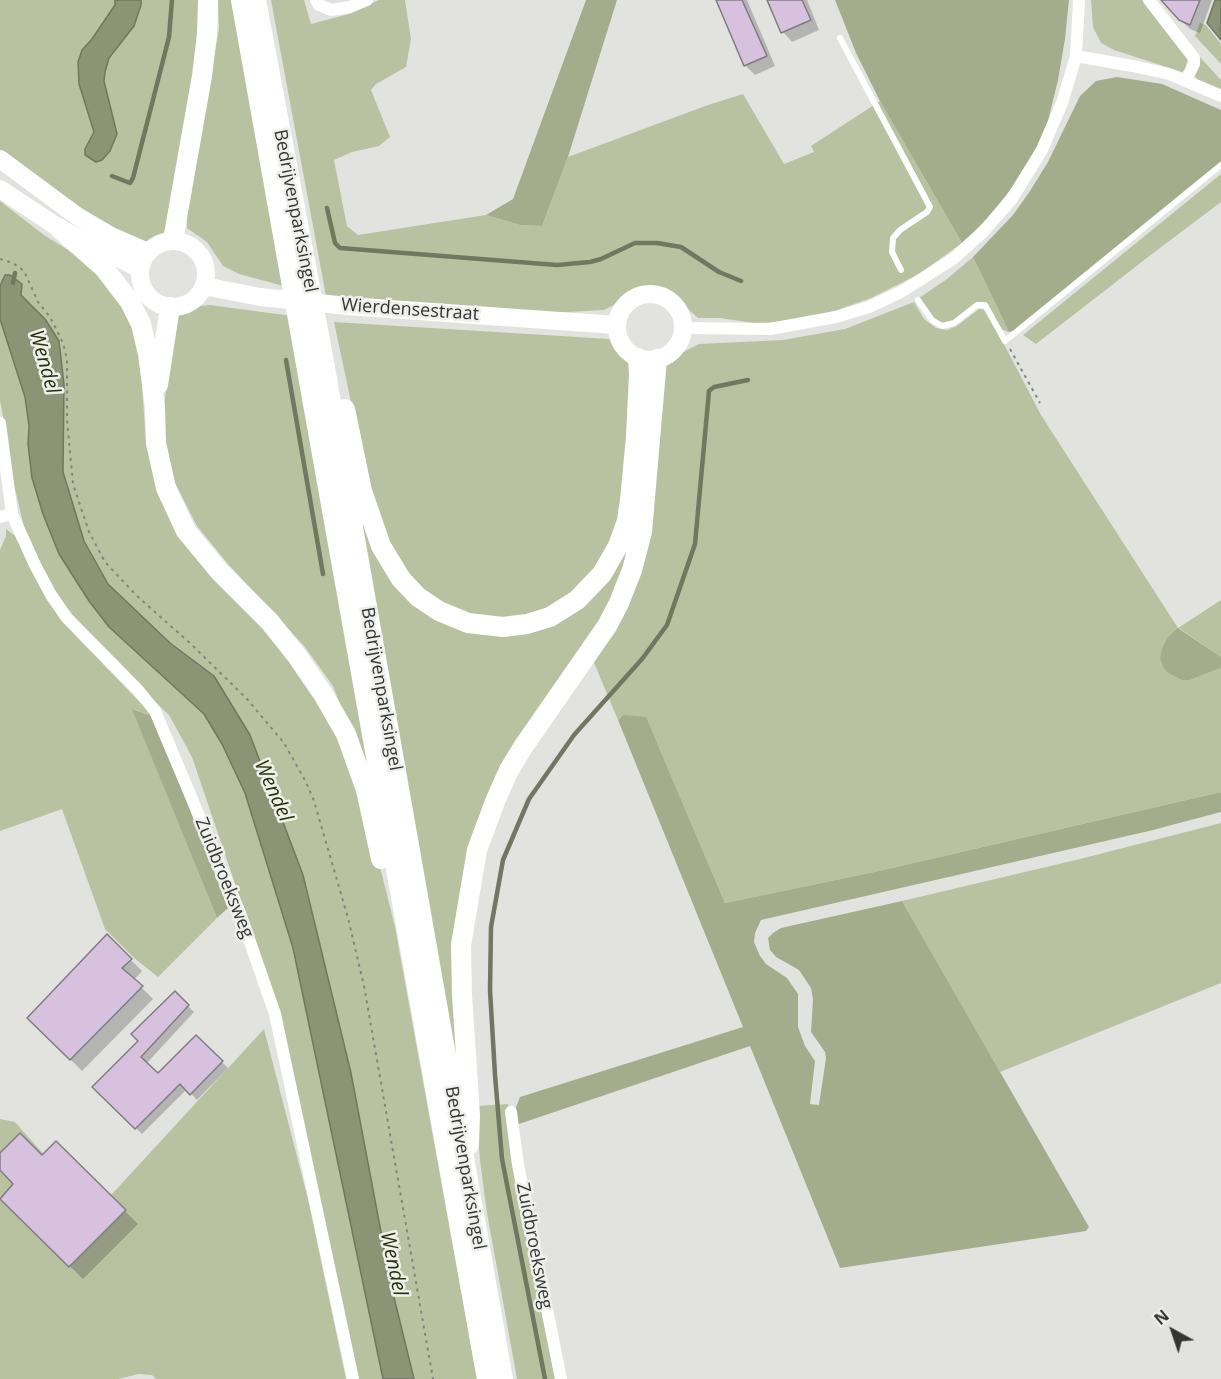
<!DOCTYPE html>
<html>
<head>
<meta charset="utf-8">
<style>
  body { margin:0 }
  #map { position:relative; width:1221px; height:1379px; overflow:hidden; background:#e2e3df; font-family:"Open Sans",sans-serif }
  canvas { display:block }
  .north { position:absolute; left:1143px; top:1301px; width:60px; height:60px; -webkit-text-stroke:4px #eff0ec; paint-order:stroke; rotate:320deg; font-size:16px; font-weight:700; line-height:24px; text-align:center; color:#343433 }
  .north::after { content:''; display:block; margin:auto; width:21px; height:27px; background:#343433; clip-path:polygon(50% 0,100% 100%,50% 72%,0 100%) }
</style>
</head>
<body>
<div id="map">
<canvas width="1221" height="1379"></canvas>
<div class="north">N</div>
</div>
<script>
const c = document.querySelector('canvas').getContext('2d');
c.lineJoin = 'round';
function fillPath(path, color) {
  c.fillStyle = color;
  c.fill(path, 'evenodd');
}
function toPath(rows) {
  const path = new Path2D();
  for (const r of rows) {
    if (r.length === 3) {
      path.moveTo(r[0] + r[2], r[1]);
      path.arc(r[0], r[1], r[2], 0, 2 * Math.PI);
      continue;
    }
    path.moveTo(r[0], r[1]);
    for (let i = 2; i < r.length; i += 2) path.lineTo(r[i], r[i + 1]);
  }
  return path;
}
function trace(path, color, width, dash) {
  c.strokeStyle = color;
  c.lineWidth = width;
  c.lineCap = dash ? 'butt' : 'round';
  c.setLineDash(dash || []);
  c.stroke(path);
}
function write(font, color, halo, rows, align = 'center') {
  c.font = font + ' "Open Sans",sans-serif';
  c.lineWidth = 5;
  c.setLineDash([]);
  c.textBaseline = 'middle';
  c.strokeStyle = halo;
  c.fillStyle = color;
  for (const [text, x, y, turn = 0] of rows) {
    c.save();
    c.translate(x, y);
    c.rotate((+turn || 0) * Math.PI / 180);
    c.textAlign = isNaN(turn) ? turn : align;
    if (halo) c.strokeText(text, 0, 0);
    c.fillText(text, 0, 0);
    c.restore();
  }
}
fillPath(toPath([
  [0,0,115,0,115,5,92,39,82,50,78,62,79,84,94,132,85,149,96,162,108,98,104,81,105,72,109,58,134,26,141,0,203,0,173,225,159,237,145,242,131,242,0,154],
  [218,0,232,0,287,287,239,274,223,266,207,242,187,228,187,207,219,29],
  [271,0,304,0,311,24,349,14,379,0,405,0,411,39,406,67,376,84,371,90,390,137,379,146,352,152,334,160,347,226,358,235,486,215,520,225,542,226,568,157,708,105,743,94,784,164,814,152,811,146,880,101,962,243,919,274,871,298,823,315,782,322,754,323,720,318,698,318,670,293,656,287,638,289,625,295,619,302,604,310,550,313,326,296],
  [1091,0,1142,0,1188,58,1185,70,1182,72,1114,50,1101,43,1093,27],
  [1200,23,1206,25,1221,44,1221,64,1195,36],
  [1199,56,1221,80,1221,89,1197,79,1195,76],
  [1221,174,1221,202,1152,254,1036,344,1023,335],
  [0,201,44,235,92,265,110,284,139,339,146,444,158,488,292,660,339,737,376,851,395,927,477,1379,414,1379,391,1285,351,1073,303,875,250,735,214,676,170,643,108,584,84,541,63,472,64,385,59,341,33,306,21,295,21,284,10,275,6,275,0,286],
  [973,257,1009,332,1001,329,984,304,961,318,941,325,933,318,919,298,947,279],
  [914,302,924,319,936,328,947,330,957,326,979,309,986,310,1041,415,1178,628,1221,600,1221,657,1179,628,1190,680,1221,668,1221,792,879,871,725,903,659,748,623,715,618,720,592,658,636,576,663,369,675,356,699,344,783,340,845,329],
  [210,305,292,316,379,809,333,686,305,647,228,564,197,526,175,483,164,442,164,406,176,316,186,314,200,306],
  [0,319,25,397,29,426,28,444,32,478,43,514,59,554,170,682,204,714,222,744,245,793,293,948,383,1379,358,1379,279,1013,192,757,169,715,87,636,55,593,25,531,9,464,5,428,0,400],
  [334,322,609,339,619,350,631,366,623,504,612,546,575,594,525,618,469,617,422,592,388,543,370,492],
  [645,466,617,599,476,839,461,1095,352,473,387,568,478,630,591,595],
  [6,529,15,536,47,599,76,636,154,717,133,709,217,918,158,977,134,958,105,929,62,809,0,831,0,550,6,536],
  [1221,823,1221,983,1000,1072,902,901,1080,859],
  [264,1029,308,1199,346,1379,156,1379,152,1375,139,1374,118,1379,0,1379,0,1119,15,1122,72,1186,100,1207],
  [508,1104,509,1125,555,1379,517,1379,487,1213,480,1160,476,1106]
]), '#b8c2a1');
fillPath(toPath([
  [586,0,617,0,568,157,542,226,520,225,486,215,513,199],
  [835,0,1069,0,1065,39,1058,80,1048,121,1037,146,1018,180,987,219,962,243,880,101,856,53],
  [1117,77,1162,84,1221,110,1221,163,1016,330,1009,332,973,257,1013,215,1030,191,1048,162,1080,96,1096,81],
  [1178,628,1221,657,1221,668,1190,680,1182,680,1167,672,1163,667,1160,658,1163,646,1168,637],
  [132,709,154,717,228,908,217,918],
  [623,715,646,717,725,903,879,871,1221,792,1221,812,1149,831,761,920,755,933,754,942,760,956,766,964,787,978,798,994,798,1027,805,1046,815,1061,810,1104,819,1105,826,1058,825,1052,811,1032,813,999,811,988,799,970,776,957,770,950,768,938,773,933,781,928,902,901,1089,1227,1086,1231,840,1268,750,1046,516,1125,514,1113,520,1097,743,1027,618,720]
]), '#a3ad8c');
const water = toPath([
  [115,0,141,0,141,5,134,26,109,58,105,72,104,81,117,134,110,151,102,160,96,162,85,155,85,149,94,132,79,84,78,62,82,50,92,39,115,5,115,0],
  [1215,0,1221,0,1221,40,1207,23,1215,0],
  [5,275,10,275,22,284,21,295,45,319,59,341,64,385,63,472,84,541,108,584,170,643,214,676,250,735,303,875,351,1073,391,1285,414,1379,383,1379,293,948,245,793,222,744,204,714,109,627,89,601,59,554,43,514,32,478,28,444,29,426,25,397,0,319,0,286,5,275]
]);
fillPath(water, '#8b9475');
trace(water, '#717761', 1.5);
fillPath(toPath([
  [717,0,747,0,775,66,755,75,745,65],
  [769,0,807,0,819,30,792,42,783,32],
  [1169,0,1212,0,1200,33,1190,29,1173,13],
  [107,936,142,971,134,980,153,999,82,1071,29,1018],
  [175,993,194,1012,146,1064,158,1075,196,1037,228,1068,197,1100,187,1089,142,1134,94,1087,140,1041],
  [56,1143,138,1224,83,1279,1,1198,15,1184,0,1168,0,1155,42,1157]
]), '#0003');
trace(toPath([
  [112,176,130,183,133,178,169,37,172,0],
  [327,208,335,243,340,248,557,265,590,262,601,259,635,243,657,243,681,247,719,272,741,281],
  [13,283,15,273],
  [286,360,323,574],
  [545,1379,502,1159,495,1075,490,990,491,927,503,860,529,799,574,735,642,659,667,625,695,544,709,391,714,387,748,380]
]), '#717761', 4.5);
const building = toPath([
  [716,0,742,0,767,56,744,66,716,0],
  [767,0,802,0,811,20,781,33,767,0],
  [1161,0,1200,0,1190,25,1179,20,1161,0],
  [107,934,132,959,122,968,143,986,70,1060,27,1018,107,934],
  [175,991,189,1005,141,1057,158,1073,196,1035,223,1061,190,1095,180,1084,135,1129,92,1087,138,1041,131,1034,175,991],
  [20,1133,42,1155,56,1141,126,1210,69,1267,0,1199,13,1184,0,1170,0,1153,20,1133]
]);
fillPath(building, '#d7c1de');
trace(building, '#7f7d80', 1.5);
trace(toPath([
  [1210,27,1221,30],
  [0,259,13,263,24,271,38,302,50,317,63,343,67,359,67,420,73,484,89,532,105,562,136,595,192,645,247,699,284,743,306,782,314,801,348,918,364,986,433,1379],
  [1010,349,1040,403]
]), '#838481', 2, [3, 4.5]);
trace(toPath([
  [840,38,930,207,927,212,900,230,893,238,892,252,901,270],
  [918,300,932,320,942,326,954,323,977,305,985,305,1005,341,1221,165]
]), '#fff', 6);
trace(toPath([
  [316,0,319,5,331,10,350,7,367,0],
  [1149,0,1194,58,1194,64,1186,80],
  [1076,56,1138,67,1169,74,1221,96],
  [683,328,770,329,836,317,869,307,901,292,953,259,982,233,1011,200,1042,150,1062,103,1076,56,1079,0],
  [0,423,12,514,35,565,51,595,67,618,138,690,155,711,240,913,275,1014,353,1379],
  [0,517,12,514],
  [511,1112,518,1165,561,1379]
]), '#fff', 12);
trace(toPath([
  [0,159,77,216,111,236,148,252],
  [0,189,59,228,140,269],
  [173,274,33],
  [204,286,260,297,348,306,616,325],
  [650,327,33]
]), '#fff', 18);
trace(toPath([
  [241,0,487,1379],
  [256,0,322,351,503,1379],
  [59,228,104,268,130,302,141,324,148,354,155,408,156,443,166,488,186,531,219,571,270,622,297,656,323,694,346,734,366,790,381,859],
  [173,240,202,76,207,34,208,0],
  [158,385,170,307],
  [345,409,362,491,381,546,401,579,418,597,439,611,468,623,503,627,527,624,550,617,577,600,602,574,618,546,627,521,630,500,636,437,639,374,638,358],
  [469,1145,470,1115,462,995,461,945,477,850,496,799,509,770,523,747,607,626,619,603,632,570,642,532,657,359]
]), '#fff', 20);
write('18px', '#343433', '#eff0ec', [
  ["Bedrijvenparksingel",295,211,79],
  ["Wierdensestraat",410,310,4],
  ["Bedrijvenparksingel",381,689,80],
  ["Zuidbroeksweg",224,878,68],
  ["Bedrijvenparksingel",465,1168,80],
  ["Zuidbroeksweg",534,1246,79]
]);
write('italic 20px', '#283008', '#eff0ec', [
  ["Wendel",44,362,74],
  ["Wendel",273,791,66],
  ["Wendel",393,1264,78]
]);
</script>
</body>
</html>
